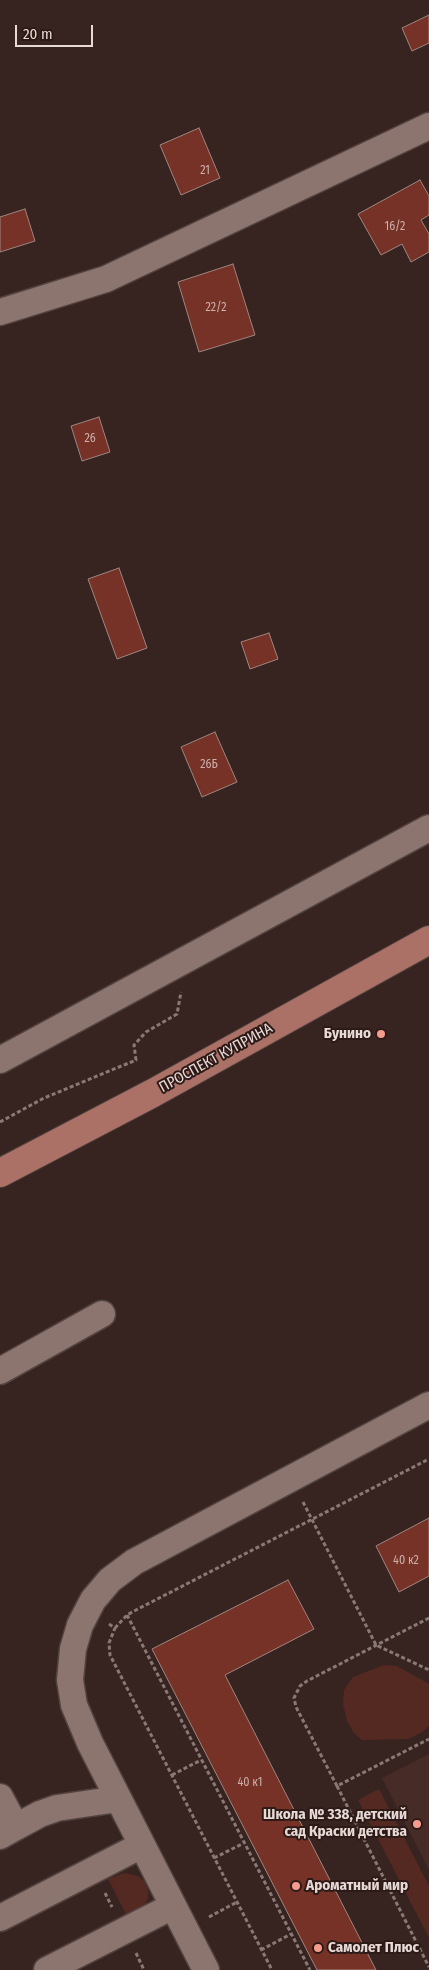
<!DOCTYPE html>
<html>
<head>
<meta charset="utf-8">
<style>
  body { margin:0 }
  #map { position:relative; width:429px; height:1970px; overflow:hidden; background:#372420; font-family:"Fira Sans Condensed",sans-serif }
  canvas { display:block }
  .scale { position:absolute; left:15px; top:25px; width:78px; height:22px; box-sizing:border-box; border:2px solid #e6d9d6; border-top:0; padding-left:6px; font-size:15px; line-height:18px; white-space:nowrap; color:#e6d9d6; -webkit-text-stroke:4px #2d1a17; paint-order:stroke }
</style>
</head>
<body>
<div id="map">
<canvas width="429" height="1970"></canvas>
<div class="scale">20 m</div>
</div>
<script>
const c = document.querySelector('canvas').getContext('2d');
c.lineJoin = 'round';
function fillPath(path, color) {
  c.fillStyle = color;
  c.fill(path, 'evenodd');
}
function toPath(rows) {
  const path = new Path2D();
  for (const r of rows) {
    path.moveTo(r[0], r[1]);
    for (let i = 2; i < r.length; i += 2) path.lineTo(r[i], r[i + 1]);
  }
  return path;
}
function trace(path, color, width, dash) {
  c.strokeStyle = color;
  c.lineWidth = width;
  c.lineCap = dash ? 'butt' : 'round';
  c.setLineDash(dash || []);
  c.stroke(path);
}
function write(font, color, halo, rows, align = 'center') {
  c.font = font + ' "Fira Sans Condensed",sans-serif';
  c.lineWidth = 4;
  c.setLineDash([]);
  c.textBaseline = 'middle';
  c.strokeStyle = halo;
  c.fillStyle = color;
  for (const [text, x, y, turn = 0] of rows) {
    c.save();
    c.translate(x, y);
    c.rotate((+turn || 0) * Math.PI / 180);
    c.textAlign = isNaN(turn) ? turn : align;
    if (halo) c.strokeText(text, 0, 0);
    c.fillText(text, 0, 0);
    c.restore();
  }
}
fillPath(toPath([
  [429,1754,429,1870,382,1778]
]), '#462b26');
fillPath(toPath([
  [384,1665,397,1666,429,1684,429,1726,421,1733,408,1739,362,1740,354,1733,347,1721,343,1704,344,1690,353,1677],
  [379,1789,429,1886,429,1938,358,1800],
  [124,1873,138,1876,145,1882,148,1890,148,1898,144,1906,128,1918,108,1879]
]), '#542922');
const building = toPath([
  [429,15,429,43,412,51,402,28,429,15],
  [199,128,220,178,181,195,160,145,199,128],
  [420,180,429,196,429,215,421,220,429,234,429,252,411,262,402,244,381,255,358,214,420,180],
  [25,209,35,241,0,252,0,217,25,209],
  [233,264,255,335,199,352,178,282,233,264],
  [99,417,110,452,82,461,71,426,99,417],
  [119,568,147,648,117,659,88,579,119,568],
  [269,633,278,659,250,669,241,642,269,633],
  [215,732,237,782,202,797,181,747,215,732],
  [429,1518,429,1576,399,1592,376,1546,429,1518],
  [288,1580,314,1629,225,1675,376,1970,317,1970,152,1649,288,1580]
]);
fillPath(building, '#773227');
trace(building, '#9e8681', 1);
const minor = toPath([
  [0,312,106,279,429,126],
  [0,1060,429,828],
  [0,1371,102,1314],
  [0,1797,16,1827,0,1836],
  [16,1827,40,1814,57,1808,118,1799],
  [0,1918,142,1845],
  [47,1970,173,1906],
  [206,1970,90,1743,74,1705,70,1680,73,1649,80,1625,93,1600,110,1580,134,1562,429,1405]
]);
const major = toPath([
  [0,1173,153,1093,429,940]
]);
trace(minor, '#52423f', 29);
trace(major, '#52423f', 30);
trace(toPath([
  [0,1122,44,1098,136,1060,134,1045,146,1032,177,1014,181,992],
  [303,1502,376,1645,429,1670],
  [127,1615,310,1970],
  [429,1618,307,1681,300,1686,294,1698,296,1707,337,1786,429,1739],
  [109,1624,115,1628,109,1643,110,1655,272,1970],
  [115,1628,127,1615,136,1610,429,1459],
  [172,1775,201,1760],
  [337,1786,429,1967],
  [214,1858,244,1843],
  [105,1893,112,1907],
  [209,1917,237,1902],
  [261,1950,291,1934],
  [136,1953,144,1970]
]), '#897976', 3, [4, 2.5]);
trace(minor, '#8c746f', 26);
trace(major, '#ab7167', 28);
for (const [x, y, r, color] of [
  [381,1034,5,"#f59d8d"],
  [417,1824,5,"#f59d8d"],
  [296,1886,5,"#f59d8d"],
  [318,1948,5,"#f59d8d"]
]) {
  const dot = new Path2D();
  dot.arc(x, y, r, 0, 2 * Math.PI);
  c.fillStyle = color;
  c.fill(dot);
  trace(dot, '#2d1a17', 2);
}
write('12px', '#caafaa', null, [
  ["21",205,171],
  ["16/2",395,227],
  ["22/2",216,308],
  ["26",90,439],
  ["26Б",209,765],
  ["40 к2",406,1561],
  ["40 к1",250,1783]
]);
write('bold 15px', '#e6d9d6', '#2d1a17', [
  ["Бунино",371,1034],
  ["Школа № 338, детский",407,1815],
  ["сад Краски детства",407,1832],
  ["Ароматный мир",306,1886,"left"],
  ["Самолет Плюс",328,1948,"left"]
], 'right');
write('15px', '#e6d9d6', '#2d1a17', [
  ["ПРОСПЕКТ КУПРИНА",216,1058,-29]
]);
</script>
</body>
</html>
